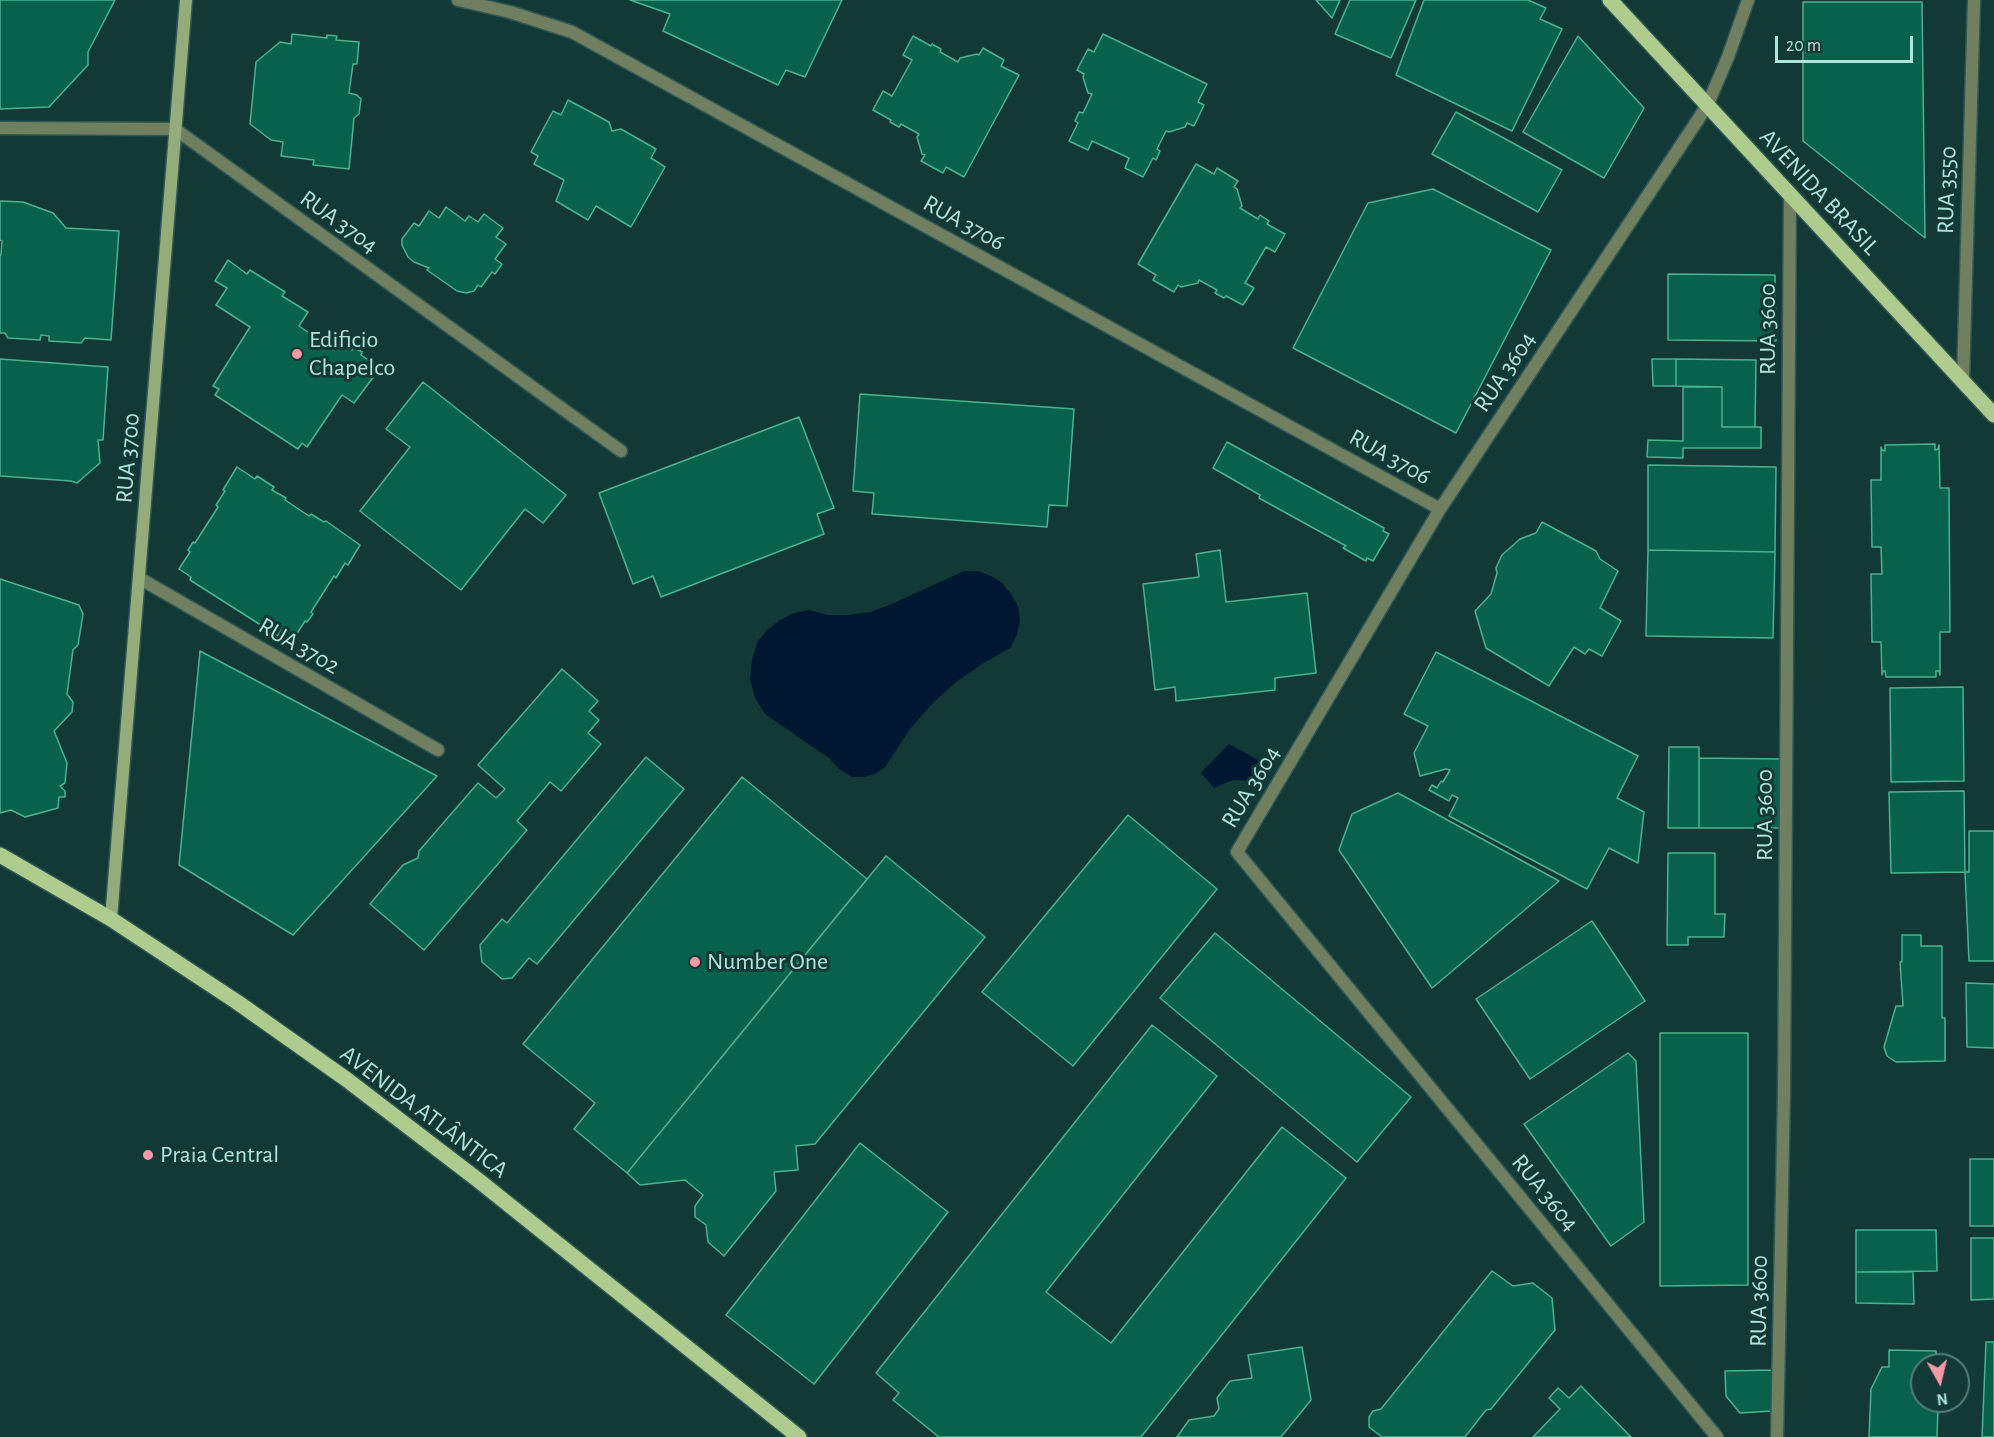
<!DOCTYPE html>
<html>
<head>
<meta charset="utf-8">
<style>
  body { margin:0 }
  #map { position:relative; width:1994px; height:1437px; overflow:hidden; background:#133936; font-family:"Alegreya Sans",sans-serif }
  canvas { display:block }
  .north { position:absolute; left:1910px; top:1353px; width:60px; height:60px; box-sizing:border-box; background:#133936; border:2px solid #517d79; border-radius:50%; rotate:172deg; font-size:16px; font-weight:700; line-height:24px; text-align:center; color:#afe3de }
  .north::after { content:''; display:block; margin:auto; width:21px; height:27px; background:#f39aa9; clip-path:polygon(50% 0,100% 100%,50% 72%,0 100%) }
  .scale { position:absolute; left:1775px; top:36px; width:138px; height:27px; box-sizing:border-box; border:3px solid #afe3de; border-top:0; padding-left:8px; font-size:18px; line-height:21px; white-space:nowrap; color:#afe3de; -webkit-text-stroke:4px #133936; paint-order:stroke }
</style>
</head>
<body>
<div id="map">
<canvas width="1994" height="1437"></canvas>
<div class="north">N</div>
<div class="scale">20 m</div>
</div>
<script>
const c = document.querySelector('canvas').getContext('2d');
c.lineJoin = 'round';
function fillPath(path, color) {
  c.fillStyle = color;
  c.fill(path, 'evenodd');
}
function toPath(rows) {
  const path = new Path2D();
  for (const r of rows) {
    path.moveTo(r[0], r[1]);
    for (let i = 2; i < r.length; i += 2) path.lineTo(r[i], r[i + 1]);
  }
  return path;
}
function trace(path, color, width, dash) {
  c.strokeStyle = color;
  c.lineWidth = width;
  c.lineCap = dash ? 'butt' : 'round';
  c.setLineDash(dash || []);
  c.stroke(path);
}
function write(font, color, halo, rows, align = 'center') {
  c.font = font + ' "Alegreya Sans",sans-serif';
  c.lineWidth = 6;
  c.setLineDash([]);
  c.textBaseline = 'middle';
  c.strokeStyle = halo;
  c.fillStyle = color;
  for (const [text, x, y, turn = 0] of rows) {
    c.save();
    c.translate(x, y);
    c.rotate((+turn || 0) * Math.PI / 180);
    c.textAlign = isNaN(turn) ? turn : align;
    if (halo) c.strokeText(text, 0, 0);
    c.fillText(text, 0, 0);
    c.restore();
  }
}
fillPath(toPath([
  [964,571,978,571,991,576,1002,583,1011,594,1018,606,1020,621,1017,635,1010,648,982,664,956,682,932,704,910,729,885,767,875,774,864,777,852,777,839,769,829,758,765,714,755,698,750,679,752,659,758,641,768,629,780,620,794,613,809,610,828,615,847,615,870,612,892,604],
  [1229,744,1268,765,1259,781,1233,780,1214,788,1201,773]
]), '#001732');
const building = toPath([
  [0,0,115,0,88,52,88,65,49,107,0,109,0,0],
  [630,0,842,0,805,77,786,70,778,85,663,31,670,14,630,0],
  [1316,0,1340,0,1332,18,1316,0],
  [1350,0,1416,0,1391,58,1335,34,1350,0],
  [1424,0,1528,0,1546,8,1540,19,1562,29,1512,131,1396,75,1424,0],
  [1803,2,1922,2,1925,238,1803,141,1803,2],
  [292,34,327,38,327,35,337,36,336,40,359,42,357,64,353,64,349,93,357,95,361,99,359,114,354,118,349,169,313,165,314,160,281,156,283,142,271,140,250,124,256,62,280,42,291,44,292,34],
  [1103,34,1207,84,1198,102,1204,105,1194,126,1187,123,1185,127,1169,132,1166,131,1157,149,1160,151,1156,160,1153,158,1143,177,1125,168,1129,158,1092,141,1088,150,1069,141,1078,123,1075,121,1079,112,1083,113,1092,94,1088,93,1083,77,1084,74,1077,70,1088,49,1094,52,1103,34],
  [913,36,931,46,932,44,941,49,940,52,958,62,960,58,977,54,979,55,983,48,1004,60,1001,66,1019,75,964,177,946,167,943,173,921,161,925,155,922,154,917,137,919,134,901,124,899,127,890,122,891,120,873,110,883,91,892,96,912,60,903,55,913,36],
  [1578,36,1644,108,1604,178,1523,132,1578,36],
  [568,100,609,122,612,131,621,129,656,149,651,158,665,167,631,227,596,206,588,220,556,201,564,180,534,164,538,156,531,152,553,111,561,115,568,100],
  [1456,112,1562,170,1538,212,1432,154,1456,112],
  [1196,164,1214,174,1217,168,1238,181,1234,187,1237,189,1242,206,1240,208,1258,219,1260,215,1269,221,1267,224,1285,234,1275,252,1266,247,1245,283,1254,288,1243,305,1226,296,1224,298,1215,293,1217,290,1199,280,1198,283,1181,287,1178,285,1174,292,1153,280,1156,275,1138,264,1196,164],
  [1433,189,1551,250,1456,433,1293,348,1368,203,1433,189],
  [0,201,23,202,53,213,66,228,119,231,111,340,85,338,81,343,49,341,49,336,41,335,40,340,8,338,5,333,0,333,0,255,1,255,2,241,0,240,0,201],
  [446,207,465,221,469,216,478,222,484,214,503,228,496,237,506,244,495,259,502,264,495,274,492,272,481,287,478,285,474,291,466,293,457,291,427,270,429,268,414,262,408,257,402,245,402,239,414,223,419,226,429,211,439,218,446,207],
  [228,260,247,274,250,270,285,292,282,296,308,312,299,326,321,341,327,333,352,350,354,347,362,352,361,355,380,368,354,403,342,395,307,447,302,443,298,449,215,395,219,389,213,386,250,327,216,305,227,288,215,281,228,260],
  [1668,274,1775,275,1776,341,1668,340,1668,274],
  [0,359,108,367,103,440,98,440,100,463,77,483,71,481,0,476,0,359],
  [1652,359,1676,359,1676,386,1653,386,1652,359],
  [1676,359,1756,360,1755,427,1722,427,1722,387,1676,386,1676,359],
  [423,382,566,495,543,523,525,509,461,590,360,511,410,447,386,429,423,382],
  [1683,387,1722,387,1722,427,1761,427,1761,448,1683,448,1683,458,1647,457,1648,440,1683,441,1683,387],
  [860,394,1074,409,1067,506,1049,505,1047,527,872,514,874,493,853,491,860,394],
  [799,417,834,508,817,514,824,534,661,597,653,576,633,584,599,493,799,417],
  [1227,442,1384,528,1383,531,1389,534,1373,561,1367,558,1366,561,1343,548,1346,546,1259,498,1260,495,1213,468,1227,442],
  [1935,444,1935,450,1938,449,1939,445,1940,488,1949,488,1950,632,1940,632,1940,675,1939,671,1936,671,1936,677,1886,677,1885,671,1883,671,1882,675,1881,642,1872,642,1871,574,1882,574,1881,547,1872,547,1871,480,1881,480,1881,447,1882,450,1885,451,1885,445,1935,444],
  [1648,465,1776,467,1775,552,1648,550,1648,465],
  [237,467,255,479,257,476,274,487,272,490,286,498,285,500,309,516,311,514,324,522,326,521,360,545,348,565,345,563,336,578,334,576,311,612,313,614,307,622,305,621,294,638,282,630,278,636,190,580,191,577,179,569,190,552,188,550,193,542,195,543,218,507,216,505,225,491,223,490,237,467],
  [1542,522,1596,551,1600,559,1618,571,1600,608,1621,621,1602,656,1589,649,1585,654,1574,647,1549,686,1486,648,1475,611,1491,594,1497,573,1496,568,1502,555,1520,539,1536,533,1542,522],
  [1220,550,1226,602,1307,593,1316,673,1275,678,1275,690,1176,701,1175,687,1155,690,1143,584,1199,577,1196,554,1220,550],
  [1648,550,1775,552,1773,638,1646,636,1648,550],
  [0,579,79,605,83,614,78,645,73,650,67,694,73,702,72,712,54,731,67,763,65,783,60,786,65,791,65,797,59,797,58,808,25,817,11,810,0,813,0,579],
  [200,651,437,776,293,935,179,865,200,651],
  [1436,652,1638,756,1617,798,1644,812,1638,863,1609,848,1587,889,1449,816,1458,798,1452,795,1449,801,1429,790,1432,785,1437,788,1441,781,1443,782,1450,770,1446,769,1420,776,1414,753,1428,726,1404,714,1436,652],
  [562,669,598,701,589,711,599,720,588,733,601,744,561,791,550,782,517,821,527,830,424,950,370,904,403,865,418,858,419,851,478,783,496,798,505,789,478,765,562,669],
  [1963,687,1964,781,1891,782,1890,688,1963,687],
  [1669,747,1699,747,1699,828,1668,828,1669,747],
  [646,757,684,789,537,964,529,958,512,978,502,979,482,962,480,945,502,919,507,923,646,757],
  [1699,758,1783,759,1782,828,1699,828,1699,758],
  [742,777,867,879,627,1173,574,1129,595,1103,523,1044,742,777],
  [1964,791,1965,872,1891,873,1889,792,1964,791],
  [1398,793,1559,881,1432,988,1339,850,1352,814,1398,793],
  [1128,815,1217,889,1073,1066,982,992,1128,815],
  [1969,831,1994,831,1994,961,1969,961,1965,872,1969,872,1969,831],
  [1668,853,1715,853,1715,914,1725,914,1724,937,1688,937,1688,945,1667,945,1668,853],
  [886,856,985,937,815,1144,796,1146,798,1170,774,1172,776,1191,724,1256,708,1242,706,1225,695,1217,695,1206,703,1195,685,1180,640,1185,627,1173,886,856],
  [1592,921,1645,1001,1530,1079,1476,999,1592,921],
  [1215,933,1411,1097,1357,1162,1160,998,1215,933],
  [1902,935,1921,935,1921,946,1942,946,1942,1018,1945,1018,1945,1061,1896,1062,1887,1056,1884,1047,1896,1006,1903,1006,1900,962,1902,962,1902,935],
  [1966,983,1994,984,1994,1048,1967,1047,1966,983],
  [1152,1025,1217,1076,1046,1292,1111,1343,1282,1127,1346,1178,1141,1437,939,1437,893,1400,899,1393,876,1373,1152,1025],
  [1660,1033,1748,1033,1748,1285,1660,1286,1660,1033],
  [1628,1053,1636,1061,1644,1222,1611,1246,1524,1124,1628,1053],
  [860,1143,948,1212,814,1384,726,1315,860,1143],
  [1970,1159,1994,1159,1994,1226,1970,1226,1970,1159],
  [1856,1230,1936,1230,1937,1271,1856,1272,1856,1230],
  [1971,1238,1994,1238,1994,1299,1971,1300,1971,1238],
  [1492,1271,1513,1286,1533,1283,1552,1298,1555,1330,1491,1409,1486,1410,1465,1437,1382,1437,1369,1427,1369,1417,1373,1411,1381,1409,1492,1271],
  [1856,1272,1913,1272,1914,1304,1856,1303,1856,1272],
  [1986,1342,1994,1342,1994,1437,1982,1437,1986,1342],
  [1302,1347,1311,1400,1281,1437,1177,1437,1189,1420,1214,1416,1219,1409,1217,1398,1230,1381,1252,1378,1248,1355,1302,1347],
  [1889,1350,1936,1351,1936,1365,1922,1365,1922,1401,1935,1401,1935,1407,1938,1407,1937,1437,1869,1437,1871,1389,1882,1367,1889,1367,1889,1350],
  [1773,1370,1772,1411,1740,1413,1726,1396,1725,1371,1773,1370],
  [1581,1386,1631,1437,1533,1437,1560,1409,1549,1398,1558,1388,1569,1398,1581,1386]
]);
fillPath(building, '#08624b');
trace(building, '#4bb18f', 1.5);
const street = toPath([
  [458,0,510,12,572,32,1440,509],
  [0,128,175,129,621,451],
  [1963,381,1974,0],
  [139,578,438,750],
  [1717,1437,1237,852,1440,509,1707,106,1728,57,1748,0],
  [1777,1437,1784,1093,1790,194]
]);
const secondary = toPath([
  [111,919,186,0]
]);
const primary = toPath([
  [1610,0,1994,415],
  [0,855,111,919,237,1002,346,1079,478,1180,799,1437]
]);
trace(street, '#2f5854', 15);
trace(secondary, '#2f5854', 15);
trace(primary, '#2f5854', 18);
trace(street, '#717f61', 12);
trace(secondary, '#94ab7a', 12);
trace(primary, '#aecc8d', 15);
for (const [x, y, r, color] of [
  [297,354,6,"#f39aa9"],
  [695,962,6,"#f39aa9"],
  [148,1155,6,"#f39aa9"]
]) {
  const dot = new Path2D();
  dot.arc(x, y, r, 0, 2 * Math.PI);
  c.fillStyle = color;
  c.fill(dot);
  trace(dot, '#133936', 2);
}
write('24px', '#afe3de', '#133936', [
  ["RUA 3550",1947,190,-88],
  ["AVENIDA BRASIL",1819,192,47],
  ["RUA 3704",339,222,36],
  ["RUA 3706",964,223,29],
  ["RUA 3600",1768,329,-90],
  ["RUA 3604",1505,372,-56],
  ["RUA 3706",1390,457,29],
  ["RUA 3700",128,458,-85],
  ["RUA 3702",299,646,30],
  ["RUA 3604",1251,787,-59],
  ["RUA 3600",1765,815,-90],
  ["AVENIDA ATLÂNTICA",424,1112,37],
  ["RUA 3604",1545,1193,51],
  ["RUA 3600",1759,1301,-89]
]);
write('24px', '#afe3de', '#133936', [
  ["Edificio",309,340],
  ["Chapelco",309,368],
  ["Number One",707,962],
  ["Praia Central",160,1155]
], 'left');
</script>
</body>
</html>
